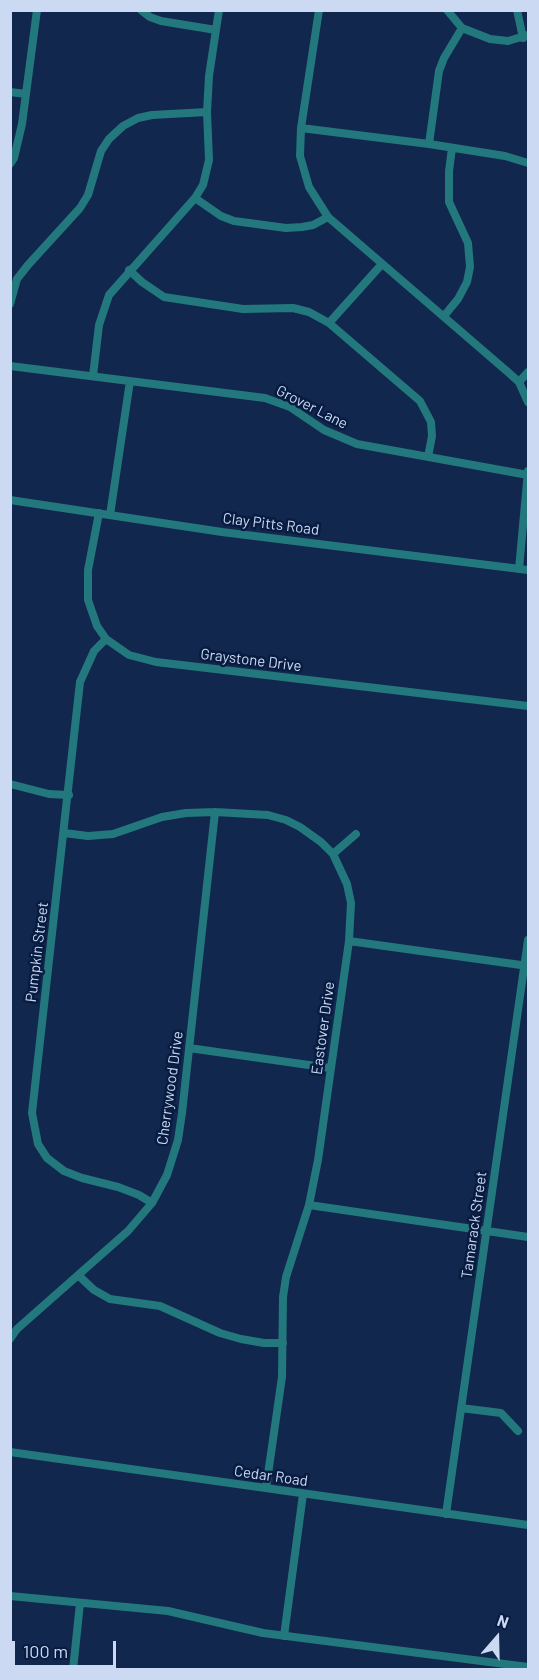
<!DOCTYPE html>
<html>
<head>
<meta charset="utf-8">
<style>
  body { margin:0 }
  #map { position:relative; width:539px; height:1680px; overflow:hidden; background:#11274d; font-family:Barlow,sans-serif }
  canvas { display:block }
  .frame { position:absolute; inset:0; border:12px solid #cbd9f2; pointer-events:none }
  .north { position:absolute; left:467px; top:1608px; width:60px; height:60px; -webkit-text-stroke:4px #081c42; paint-order:stroke; rotate:20deg; font-size:16px; font-weight:700; line-height:24px; text-align:center; color:#cbd9f2 }
  .north::after { content:''; display:block; margin:auto; width:21px; height:27px; background:#cbd9f2; clip-path:polygon(50% 0,100% 100%,50% 72%,0 100%) }
  .scale { position:absolute; left:12px; top:1641px; width:104px; height:27px; box-sizing:border-box; border:3px solid #cbd9f2; border-top:0; padding-left:8px; font-size:18px; line-height:21px; white-space:nowrap; color:#cbd9f2; -webkit-text-stroke:4px #081c42; paint-order:stroke }
</style>
</head>
<body>
<div id="map">
<canvas width="539" height="1680"></canvas>
<div class="frame"></div>
<div class="north">N</div>
<div class="scale">100 m</div>
</div>
<script>
const c = document.querySelector('canvas').getContext('2d');
c.lineJoin = 'round';
function toPath(rows) {
  const path = new Path2D();
  for (const r of rows) {
    path.moveTo(r[0], r[1]);
    for (let i = 2; i < r.length; i += 2) path.lineTo(r[i], r[i + 1]);
  }
  return path;
}
function trace(path, color, width, dash) {
  c.strokeStyle = color;
  c.lineWidth = width;
  c.lineCap = dash ? 'butt' : 'round';
  c.setLineDash(dash || []);
  c.stroke(path);
}
function write(font, color, halo, rows, align = 'center') {
  c.font = font + ' Barlow,sans-serif';
  c.lineWidth = 5;
  c.setLineDash([]);
  c.textBaseline = 'middle';
  c.strokeStyle = halo;
  c.fillStyle = color;
  for (const [text, x, y, turn = 0] of rows) {
    c.save();
    c.translate(x, y);
    c.rotate((+turn || 0) * Math.PI / 180);
    c.textAlign = isNaN(turn) ? turn : align;
    if (halo) c.strokeText(text, 0, 0);
    c.fillText(text, 0, 0);
    c.restore();
  }
}
trace(toPath([
  [141,10,150,17,161,21,216,30],
  [319,10,301,128,300,156,309,187,328,217,509,373,519,382,528,402],
  [447,10,462,28,490,39,508,41,528,35],
  [517,10,523,38],
  [10,92,26,94],
  [301,128,429,144,505,156,528,163],
  [429,144,439,71,444,58,462,28],
  [10,164,14,158,22,124,37,10],
  [195,198,221,216,234,221,249,223,286,228,302,227,313,225,328,217],
  [129,270,142,282,164,297,243,309,293,308,309,312,329,323,420,401,431,422,432,436,428,457],
  [10,304,17,279,28,265,80,208,88,195,101,151,109,139,123,126,138,118,152,115,207,112],
  [444,316,458,299,467,282,470,267,468,243,449,202,449,171,452,148],
  [329,323,382,264],
  [10,366,265,398,290,407,324,430,357,444,528,475],
  [93,376,99,325,109,295,195,198,203,185,209,160,207,112,209,76,219,10],
  [519,382,528,372],
  [10,500,222,532,528,570],
  [99,513,88,570,88,600,97,626,106,639,129,655,156,662,528,706],
  [110,515,130,381],
  [519,569,528,471],
  [106,639,94,651,80,682,32,1113,38,1144,47,1158,64,1171,82,1178,118,1187,139,1195,152,1203],
  [10,784,49,794,69,795],
  [64,833,88,836,113,834,162,817,186,813,215,812,268,815,286,820,300,827,321,842,333,854,347,884,351,903,349,941,318,1160,309,1205,286,1277,283,1297,282,1377,266,1488],
  [333,854,356,834],
  [349,941,528,966],
  [189,1048,330,1068],
  [309,1205,528,1237],
  [78,1275,94,1290,110,1299,160,1306,220,1333,241,1339,264,1343,283,1343],
  [10,1339,17,1329,128,1231,152,1203,167,1175,178,1140,182,1113,215,812],
  [461,1408,501,1413,518,1431],
  [10,1452,528,1525],
  [446,1514,528,940],
  [10,1596,168,1611,263,1633,528,1667],
  [284,1636,303,1494],
  [73,1670,80,1603]
]), '#23787d', 8);
write('15px', '#cbd9f2', '#081c42', [
  ["Grover Lane",312,407,27],
  ["Clay Pitts Road",271,524,7],
  ["Graystone Drive",251,660,7],
  ["Pumpkin Street",37,952,-83],
  ["Eastover Drive",323,1028,-82],
  ["Cherrywood Drive",170,1088,-82],
  ["Tamarack Street",474,1225,-82],
  ["Cedar Road",271,1476,8]
]);
</script>
</body>
</html>
